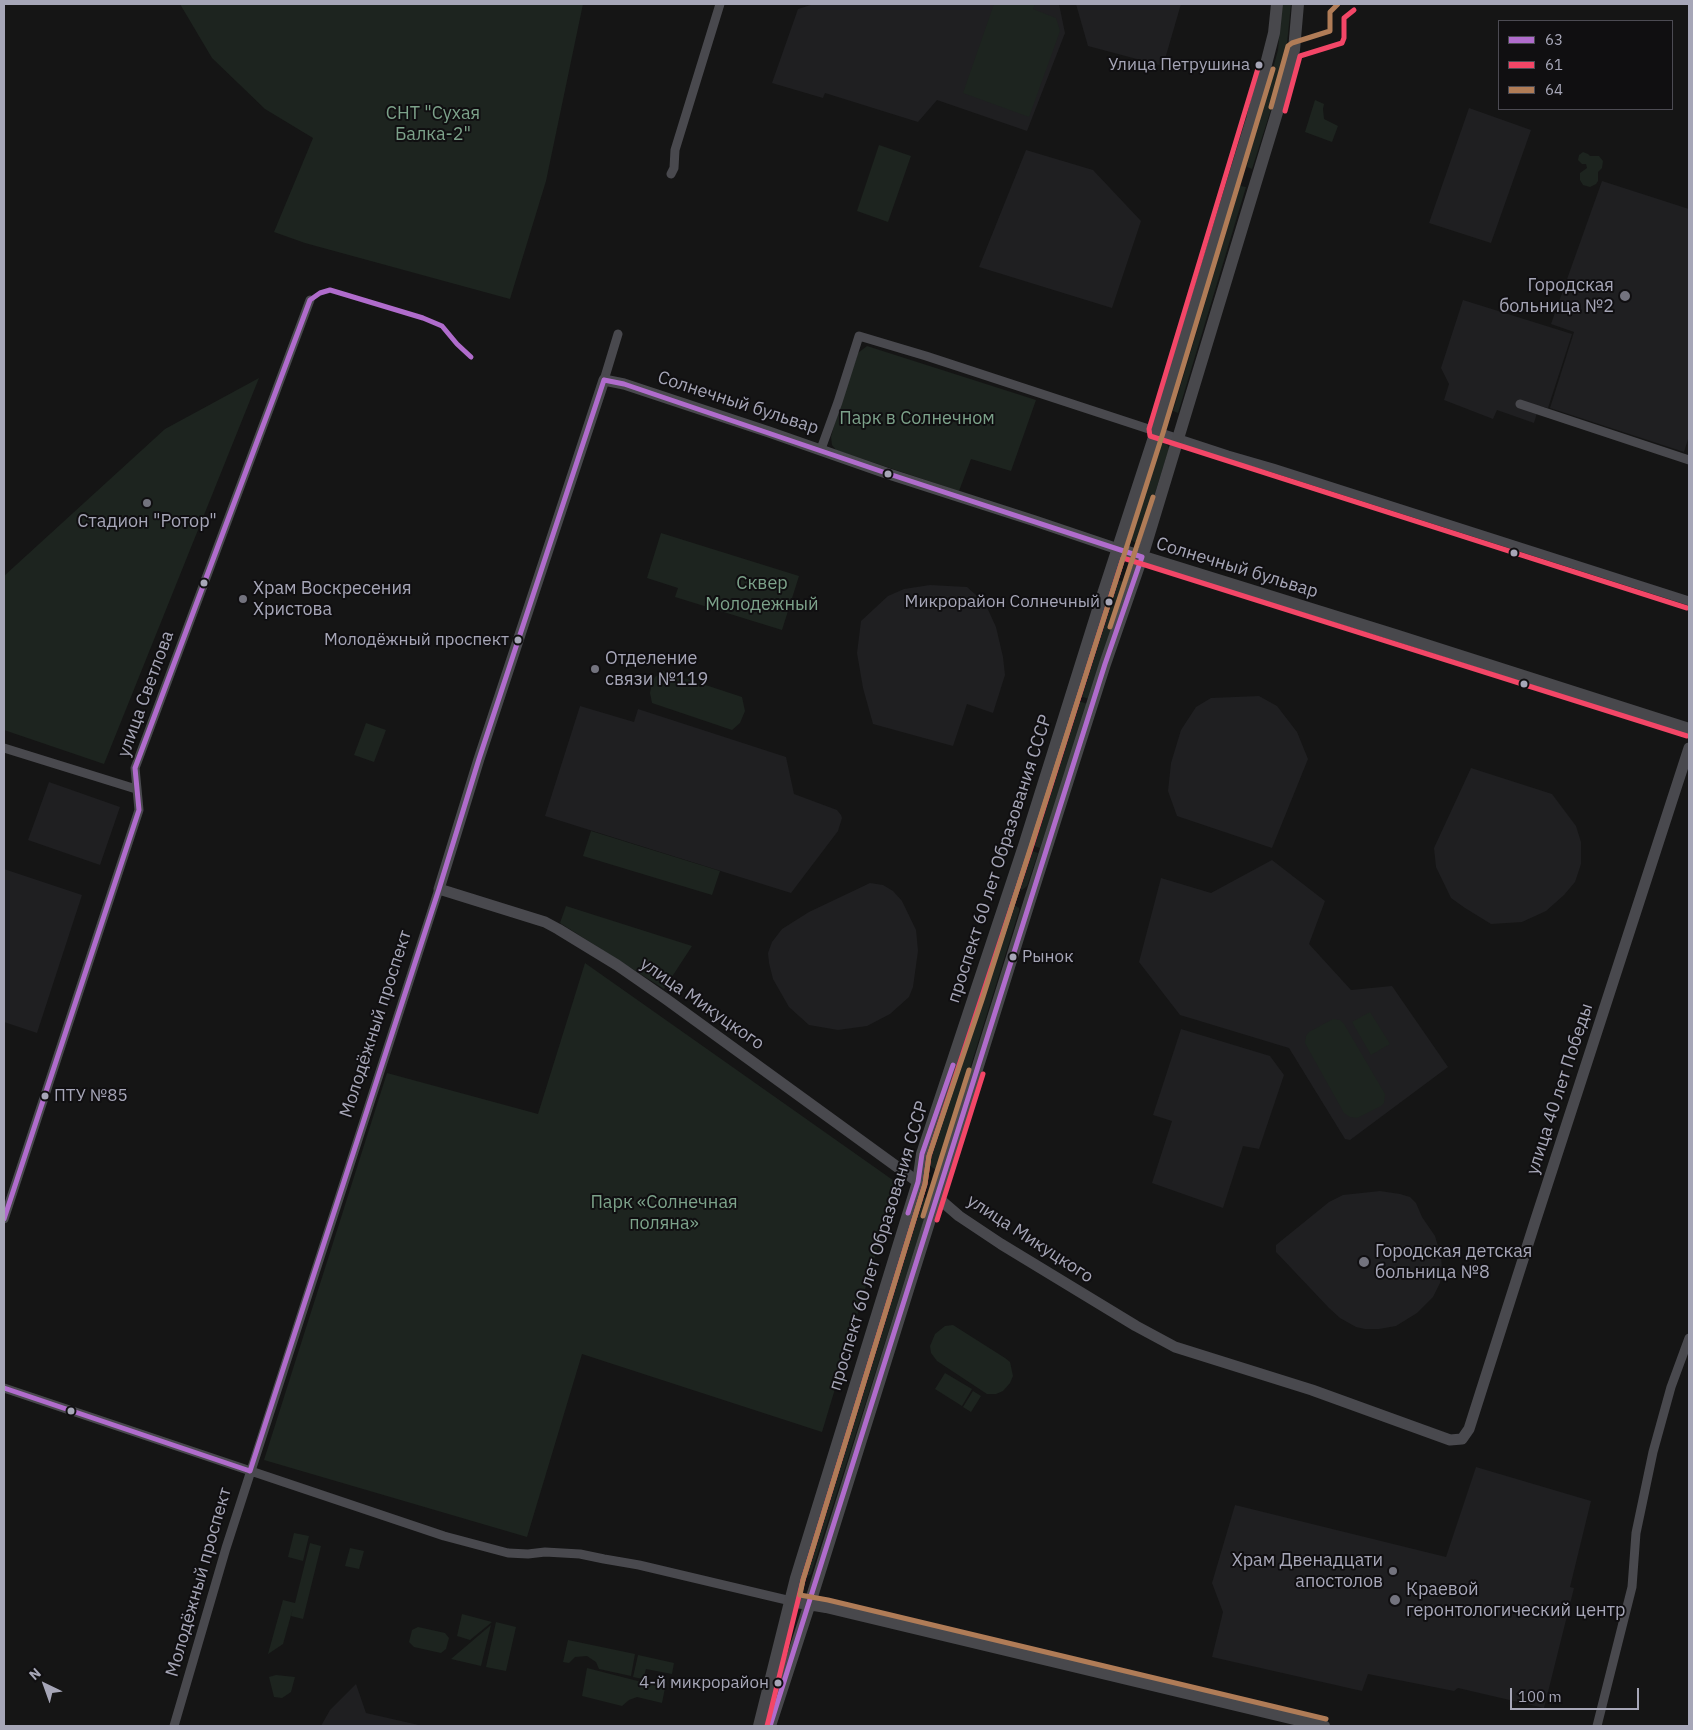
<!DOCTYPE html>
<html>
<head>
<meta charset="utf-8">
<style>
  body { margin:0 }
  #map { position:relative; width:1693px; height:1730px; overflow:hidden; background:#151515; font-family:"IBM Plex Sans",sans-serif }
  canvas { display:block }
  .frame { position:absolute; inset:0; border:5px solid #a6a6b7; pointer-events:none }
  .legend { position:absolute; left:1498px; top:20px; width:175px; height:90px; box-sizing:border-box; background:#100f11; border:1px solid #4c4b53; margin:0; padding:6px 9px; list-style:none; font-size:15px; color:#a6a6b7 }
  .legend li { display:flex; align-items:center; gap:10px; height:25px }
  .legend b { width:25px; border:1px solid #4c4b53 }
  .north { position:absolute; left:20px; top:1660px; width:50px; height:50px; -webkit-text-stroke:4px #100f11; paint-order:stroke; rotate:318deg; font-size:14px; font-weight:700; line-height:20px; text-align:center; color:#a6a6b7 }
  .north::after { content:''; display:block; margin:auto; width:18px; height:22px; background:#a6a6b7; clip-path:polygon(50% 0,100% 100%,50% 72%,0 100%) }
  .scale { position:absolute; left:1510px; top:1688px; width:129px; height:22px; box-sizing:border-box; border:2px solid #a6a6b7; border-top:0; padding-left:6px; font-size:15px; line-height:18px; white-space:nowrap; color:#a6a6b7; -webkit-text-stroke:4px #100f11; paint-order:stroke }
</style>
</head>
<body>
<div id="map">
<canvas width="1693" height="1730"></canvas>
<div class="frame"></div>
<ul class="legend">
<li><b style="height:6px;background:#b06ccc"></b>63</li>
<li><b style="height:6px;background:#f34667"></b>61</li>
<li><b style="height:6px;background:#b07c57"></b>64</li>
</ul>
<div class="north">N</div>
<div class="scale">100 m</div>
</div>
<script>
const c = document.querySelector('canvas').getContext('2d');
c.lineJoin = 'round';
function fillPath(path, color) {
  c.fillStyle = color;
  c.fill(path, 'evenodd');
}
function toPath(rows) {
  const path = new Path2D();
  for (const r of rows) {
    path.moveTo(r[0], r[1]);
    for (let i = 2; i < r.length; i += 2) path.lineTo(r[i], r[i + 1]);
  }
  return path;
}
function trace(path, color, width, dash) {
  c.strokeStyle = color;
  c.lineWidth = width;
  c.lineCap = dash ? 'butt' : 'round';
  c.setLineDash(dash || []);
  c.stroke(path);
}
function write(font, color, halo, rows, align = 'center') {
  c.font = font + ' "IBM Plex Sans",sans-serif';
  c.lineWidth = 4;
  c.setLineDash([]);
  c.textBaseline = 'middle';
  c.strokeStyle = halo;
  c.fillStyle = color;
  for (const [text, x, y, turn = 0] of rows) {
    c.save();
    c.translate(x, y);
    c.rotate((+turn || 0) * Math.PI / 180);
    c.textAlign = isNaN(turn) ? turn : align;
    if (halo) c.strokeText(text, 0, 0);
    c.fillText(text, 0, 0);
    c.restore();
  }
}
fillPath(toPath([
  [814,4,1059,4,1065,33,1027,131,937,100,918,122,825,93,823,98,772,83,798,9],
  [1076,4,1181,4,1163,66,1088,46],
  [1469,108,1531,130,1491,243,1429,223],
  [1026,150,1093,170,1141,221,1112,308,979,267],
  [1602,181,1689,209,1689,436,1684,452,1550,408,1574,332,1551,324],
  [1463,300,1572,334,1548,408,1539,406,1534,423,1497,410,1493,419,1444,400,1449,384,1441,368],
  [930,585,967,587,985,603,996,627,1003,657,1005,675,993,713,967,704,953,746,873,724,863,688,857,653,861,621,888,596,904,589],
  [1259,696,1277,706,1297,732,1308,759,1272,848,1177,816,1168,791,1171,763,1181,730,1196,707,1211,698],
  [580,706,634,722,638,709,786,757,794,794,837,810,841,815,842,818,838,831,791,893,545,816],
  [1471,768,1552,794,1576,826,1581,842,1581,864,1575,882,1564,895,1546,911,1522,922,1491,924,1465,908,1451,898,1436,867,1434,848],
  [49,782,120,807,100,865,28,840],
  [1272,860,1325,901,1309,944,1351,990,1392,986,1448,1067,1350,1140,1345,1139,1289,1048,1180,1015,1139,962,1161,878,1211,893],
  [4,869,82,895,37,1033,4,1022],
  [870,883,883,885,893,891,902,901,916,930,918,951,913,987,909,997,890,1014,867,1026,838,1030,809,1025,789,1007,773,979,769,963,768,953,772,942,782,929,809,912],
  [1181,1029,1270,1056,1284,1075,1259,1149,1243,1146,1223,1208,1152,1183,1172,1121,1153,1115],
  [1380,1191,1400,1194,1410,1197,1416,1203,1422,1217,1435,1236,1441,1256,1442,1270,1440,1283,1433,1297,1417,1313,1396,1326,1379,1329,1365,1329,1356,1327,1340,1318,1329,1308,1276,1252,1276,1245,1329,1202,1343,1195],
  [1476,1467,1591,1501,1570,1587,1574,1588,1544,1708,1458,1688,1454,1691,1368,1674,1362,1691,1212,1657,1223,1612,1212,1583,1235,1505,1446,1557],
  [356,1684,366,1713,423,1726,321,1726,330,1710]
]), '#1f1f21');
fillPath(toPath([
  [180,4,583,4,546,181,510,299,305,243,274,232,313,138,265,109,212,58],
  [994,4,1035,4,1033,9,1056,18,1060,31,1029,117,963,93],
  [1282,4,1291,4,1286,53,1273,103,1252,169,1247,167,1248,161,1278,50],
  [1315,100,1324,104,1323,109,1324,119,1338,126,1332,142,1305,132],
  [879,145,911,156,888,222,857,211],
  [1583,152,1588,154,1590,156,1599,156,1603,161,1602,168,1598,172,1598,181,1596,184,1590,187,1583,185,1580,180,1580,173,1587,168,1586,164,1582,164,1578,160,1579,155],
  [1240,186,1246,187,1178,413,1173,411],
  [867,346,1036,400,1011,471,971,459,959,491,836,450,832,445,831,437,834,426,858,353],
  [259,378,104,764,4,730,4,576,165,429],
  [1163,443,1166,443,1169,448,1141,538,1139,542,1134,542,1131,539,1131,535,1160,445],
  [661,533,799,576,782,630,675,597,678,588,647,578],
  [1113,579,1127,583,1089,699,1077,695],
  [663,671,742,697,745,711,740,723,732,730,652,703,650,693,652,683,655,677],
  [1075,700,1088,704,1040,848,1031,845],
  [366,723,386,730,374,762,354,755],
  [591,831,720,871,712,895,583,856],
  [1029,850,1038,853,1027,886,1022,890,1020,889,1018,885],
  [566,906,692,946,664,989,560,923],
  [1016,906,1019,908,1019,911,938,1171,928,1165,929,1160,1009,912,1012,907],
  [585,963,897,1183,822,1432,582,1354,527,1537,264,1460,387,1073,538,1114],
  [1370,1012,1390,1044,1371,1055,1352,1022],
  [1333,1019,1340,1020,1344,1024,1385,1094,1384,1103,1381,1106,1357,1118,1350,1117,1344,1113,1305,1043,1306,1036,1309,1032],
  [924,1198,928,1198,929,1204,811,1574,807,1577,806,1573,919,1200],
  [953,1325,1005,1358,1010,1362,1013,1376,1010,1383,1003,1391,996,1394,987,1394,937,1361,931,1353,930,1346,935,1334,945,1326],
  [945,1373,972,1389,962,1406,935,1389],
  [973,1391,981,1396,971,1412,963,1407],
  [294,1533,309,1536,303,1561,288,1557],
  [310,1543,321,1546,303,1619,291,1616,293,1608,283,1644,268,1654,283,1600,295,1603],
  [350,1548,364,1551,359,1569,345,1566],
  [462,1614,492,1622,470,1640,457,1636],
  [496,1622,516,1627,506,1671,486,1667],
  [491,1625,481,1666,451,1659],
  [418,1627,445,1633,449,1638,446,1649,441,1653,414,1647,409,1642,412,1630],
  [568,1640,635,1654,631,1676,599,1669,596,1662,587,1656,575,1657,569,1663,563,1662],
  [638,1655,674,1663,672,1674,646,1669,643,1679,633,1677],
  [587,1668,665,1688,662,1703,637,1697,629,1700,622,1706,582,1696],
  [276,1675,295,1677,291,1692,282,1698,274,1697,269,1677]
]), '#1d241f');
trace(toPath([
  [671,174,674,168,675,150,720,4],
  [604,380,618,334],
  [1520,404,1689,460],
  [821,449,838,402,859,336,926,356,1228,455,1273,468,1689,601],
  [4,748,136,789],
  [4,1219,139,810,135,768,310,300],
  [4,1388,444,1536,508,1553,528,1554,545,1552,580,1554,604,1559,639,1565,791,1601],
  [174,1726,226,1548,439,889],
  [1597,1726,1632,1587,1636,1533,1653,1452,1671,1387,1689,1338]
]), '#49494e', 9);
trace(toPath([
  [918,1182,666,999,617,965,558,929,545,922,439,889,479,759,604,380,624,384,769,432,889,474,1035,521,1118,549],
  [937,1197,959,1216,1001,1244,1136,1326,1175,1347,1312,1390,1450,1440,1462,1439,1469,1429,1535,1222,1689,748]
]), '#49494e', 11);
trace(toPath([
  [1118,549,1395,635,1689,729],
  [791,1601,826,1607,1324,1726],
  [759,1726,796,1578,918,1182,922,1154,1024,846,1101,600,1156,431,1252,119,1274,33,1277,4],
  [770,1726,810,1603,1029,903,1105,664,1142,557,1279,106,1294,50,1298,4]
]), '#48484c', 12);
trace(toPath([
  [604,380,624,384,889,474,1142,557,1105,664,770,1726],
  [908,1213,918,1182,922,1154,953,1065],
  [4,1219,139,810,135,768,310,300,320,293,330,290,423,318,442,326,457,344,471,357],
  [4,1388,250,1471],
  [250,1471,439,889,479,759,604,380]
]), '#b06ccc', 5);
trace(toPath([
  [1259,65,1149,429,1150,436,1687,608],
  [1285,111,1300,56,1342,43,1344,38,1344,18,1354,10],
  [937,1220,983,1074],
  [767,1726,803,1580,925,1184,929,1156,1031,848,1123,558,1687,736]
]), '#f34667', 5);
trace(toPath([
  [1273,69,1163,433,982,1000,929,1156,925,1184,803,1580,800,1595,828,1600,1326,1719],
  [1271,107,1288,46,1292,43,1330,31,1330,12,1338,4],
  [1110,627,1153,497],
  [923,1216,969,1070]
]), '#b07c57', 5);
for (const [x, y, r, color] of [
  [1259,65,4.5,"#a6a6b7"],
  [1625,296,6,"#73737e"],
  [888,474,4.5,"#a6a6b7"],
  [147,503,5,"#73737e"],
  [1514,553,4.5,"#a6a6b7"],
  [204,583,4.5,"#a6a6b7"],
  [243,599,5,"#73737e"],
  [1109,602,4.5,"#a6a6b7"],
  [518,640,4.5,"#a6a6b7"],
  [595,669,5,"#73737e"],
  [1524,684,4.5,"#a6a6b7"],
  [1013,957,4.5,"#a6a6b7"],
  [45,1096,4.5,"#a6a6b7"],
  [1364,1262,6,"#73737e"],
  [71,1411,4.5,"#a6a6b7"],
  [1393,1571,5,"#73737e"],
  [1395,1600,6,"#73737e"],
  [778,1683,4.5,"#a6a6b7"]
]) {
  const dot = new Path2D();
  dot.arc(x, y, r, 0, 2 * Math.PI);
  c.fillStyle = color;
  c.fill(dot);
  trace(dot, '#100f11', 2);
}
write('17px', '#a6a6b7', '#100f11', [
  ["Улица Петрушина",1250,65],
  ["Микрорайон Солнечный",1100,602],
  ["Молодёжный проспект",509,640],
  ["Рынок",1022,957,"left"],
  ["ПТУ №85",54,1096,"left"],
  ["4-й микрорайон",769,1683]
], 'right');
write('18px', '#7ca28a', '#100f11', [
  ["СНТ \"Сухая",433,114],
  ["Балка-2\"",433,135],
  ["Парк в Солнечном",917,419],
  ["Сквер",762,584],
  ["Молодежный",762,605],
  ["Парк «Солнечная",664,1203],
  ["поляна»",664,1224]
]);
write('18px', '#a6a6b7', '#100f11', [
  ["Городская",1614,286,"right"],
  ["больница №2",1614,307,"right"],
  ["Стадион \"Ротор\"",147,522,"center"],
  ["Храм Воскресения",253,589],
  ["Христова",253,610],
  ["Отделение",605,659],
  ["связи №119",605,680],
  ["Городская детская",1375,1252],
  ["больница №8",1375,1273],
  ["Храм Двенадцати",1383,1561,"right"],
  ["апостолов",1383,1582,"right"],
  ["Краевой",1406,1590],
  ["геронтологический центр",1406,1611]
], 'left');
write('18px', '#a6a6b7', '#100f11', [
  ["Солнечный бульвар",738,403,18],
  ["Солнечный бульвар",1237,568,17],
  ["улица Светлова",146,694,-70],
  ["проспект 60 лет Образования СССР",1000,859,-72],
  ["улица Микуцкого",702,1004,35],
  ["Молодёжный проспект",376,1024,-72],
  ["улица 40 лет Победы",1560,1089,-72],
  ["улица Микуцкого",1030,1239,33],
  ["проспект 60 лет Образования СССР",879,1246,-73],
  ["Молодёжный проспект",199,1582,-74]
]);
</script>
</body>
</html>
